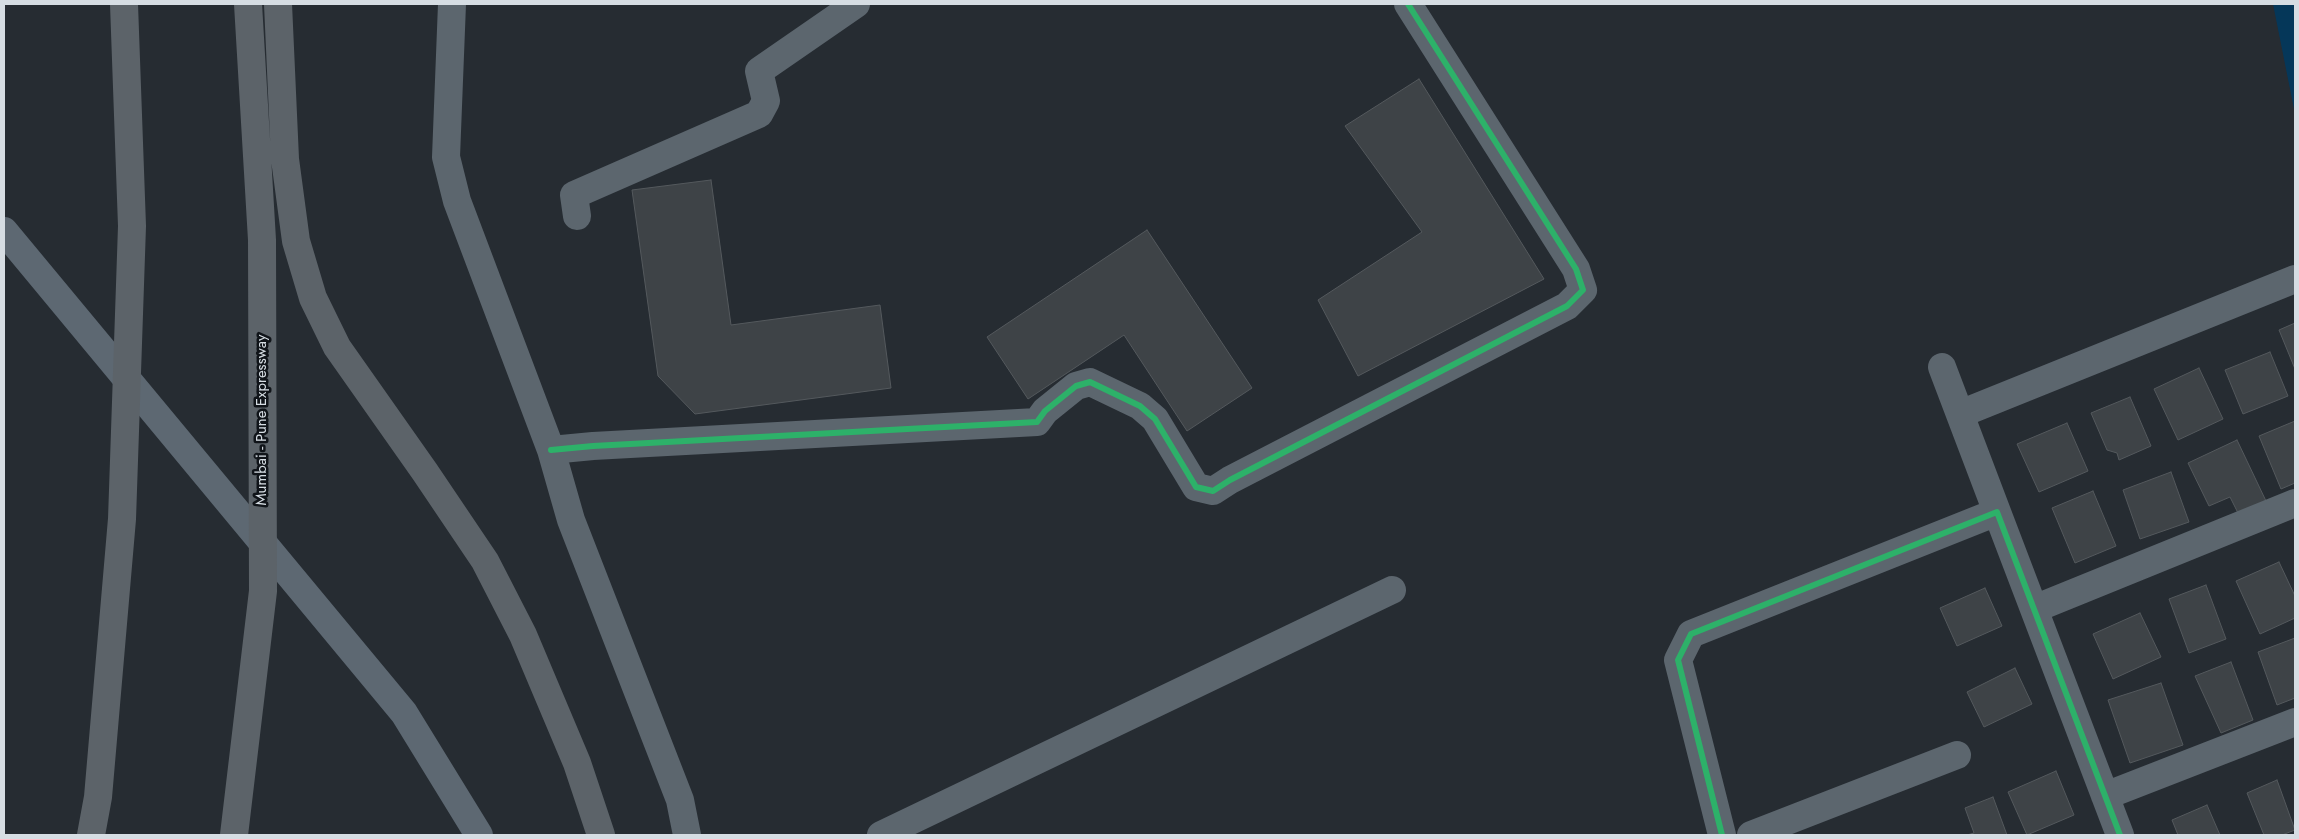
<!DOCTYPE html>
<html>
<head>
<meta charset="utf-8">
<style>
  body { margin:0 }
  #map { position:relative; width:2299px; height:839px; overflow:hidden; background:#262c32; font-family:Jost,sans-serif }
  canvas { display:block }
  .frame { position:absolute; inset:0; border:5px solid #d6dde3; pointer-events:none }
</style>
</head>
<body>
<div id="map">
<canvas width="2299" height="839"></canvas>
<div class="frame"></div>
</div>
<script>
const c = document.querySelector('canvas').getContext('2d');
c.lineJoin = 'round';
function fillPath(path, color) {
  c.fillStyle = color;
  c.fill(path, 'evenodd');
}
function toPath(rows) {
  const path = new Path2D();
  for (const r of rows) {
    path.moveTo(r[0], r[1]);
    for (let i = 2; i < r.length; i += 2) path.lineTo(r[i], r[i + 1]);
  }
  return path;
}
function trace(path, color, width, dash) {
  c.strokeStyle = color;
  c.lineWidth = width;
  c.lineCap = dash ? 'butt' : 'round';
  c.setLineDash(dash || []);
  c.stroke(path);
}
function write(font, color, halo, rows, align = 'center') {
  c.font = font + ' Jost,sans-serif';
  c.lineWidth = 5;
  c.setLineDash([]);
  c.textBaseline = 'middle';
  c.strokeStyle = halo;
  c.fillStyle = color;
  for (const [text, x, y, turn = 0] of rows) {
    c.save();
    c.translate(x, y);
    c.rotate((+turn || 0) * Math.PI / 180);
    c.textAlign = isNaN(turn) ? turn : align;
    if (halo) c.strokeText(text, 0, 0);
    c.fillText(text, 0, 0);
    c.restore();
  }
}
fillPath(toPath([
  [2273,4,2295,4,2295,114]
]), '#053759');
const building = toPath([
  [1419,79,1544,279,1358,376,1318,300,1422,232,1345,126,1419,79],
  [711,180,731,325,880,305,891,388,695,414,658,376,632,190,711,180],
  [1147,230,1252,388,1187,431,1124,335,1028,399,987,337,1147,230],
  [2295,323,2295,369,2279,330,2295,323],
  [2270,352,2288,396,2243,414,2225,370,2270,352],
  [2199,368,2223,419,2178,440,2154,389,2199,368],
  [2130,397,2151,446,2119,460,2117,453,2107,450,2091,413,2130,397],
  [2295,421,2295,483,2281,489,2259,436,2295,421],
  [2067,423,2088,471,2039,492,2017,444,2067,423],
  [2237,440,2266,501,2239,515,2230,497,2209,506,2188,463,2237,440],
  [2171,472,2189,522,2140,539,2123,490,2171,472],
  [2093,491,2116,546,2075,563,2052,508,2093,491],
  [2279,562,2295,596,2295,618,2260,634,2236,581,2279,562],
  [2206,585,2226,639,2189,653,2169,599,2206,585],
  [1985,588,2002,626,1957,646,1940,608,1985,588],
  [2140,613,2161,657,2113,679,2093,634,2140,613],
  [2295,638,2295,698,2277,705,2258,652,2295,638],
  [2231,662,2253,720,2221,733,2195,676,2231,662],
  [2015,668,2032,704,1984,727,1967,692,2015,668],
  [2161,683,2183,745,2130,763,2108,700,2161,683],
  [2056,771,2074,815,2027,835,2008,792,2056,771],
  [2277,780,2295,830,2282,835,2264,835,2247,793,2277,780],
  [1993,797,2007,835,1967,835,1974,833,1965,808,1993,797],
  [2207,805,2220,835,2178,835,2172,820,2207,805]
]);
fillPath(building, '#3e4347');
trace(building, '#54595d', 1);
trace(toPath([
  [452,4,446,157,457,201,551,450,571,520,680,800,687,835],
  [577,216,574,195,759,114,766,101,759,71,856,4],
  [1942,367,1997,512],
  [1960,414,2295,279],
  [551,450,593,446,1037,422,1045,411,1076,386,1090,382,1140,406,1155,419,1196,487,1213,491,1230,480,1567,306,1583,290,1576,269,1408,4],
  [2034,609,2295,503],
  [2105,796,2295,722],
  [881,835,1392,590],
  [1722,835,1678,660,1691,634,1997,512,2120,835],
  [1751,835,1957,755]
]), '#5c666e', 28);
trace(toPath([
  [4,231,404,713,479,835]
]), '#5d6872', 28);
trace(toPath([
  [278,4,285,159,296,241,313,298,337,347,425,472,485,561,523,635,577,763,601,835],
  [91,835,98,797,122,519,132,226,124,4],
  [234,835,263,591,262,240,248,4]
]), '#5c6369', 28);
trace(toPath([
  [551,450,593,446,1037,422,1045,411,1076,386,1090,382,1140,406,1155,419,1196,487,1213,491,1230,480,1567,306,1583,290,1576,269,1408,4],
  [1722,835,1678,660,1691,634,1997,512,2120,835]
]), '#2db169', 6);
write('15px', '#d6dde3', '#101419', [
  ["Mumbai - Pune Expressway",262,420,-90]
]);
</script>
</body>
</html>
